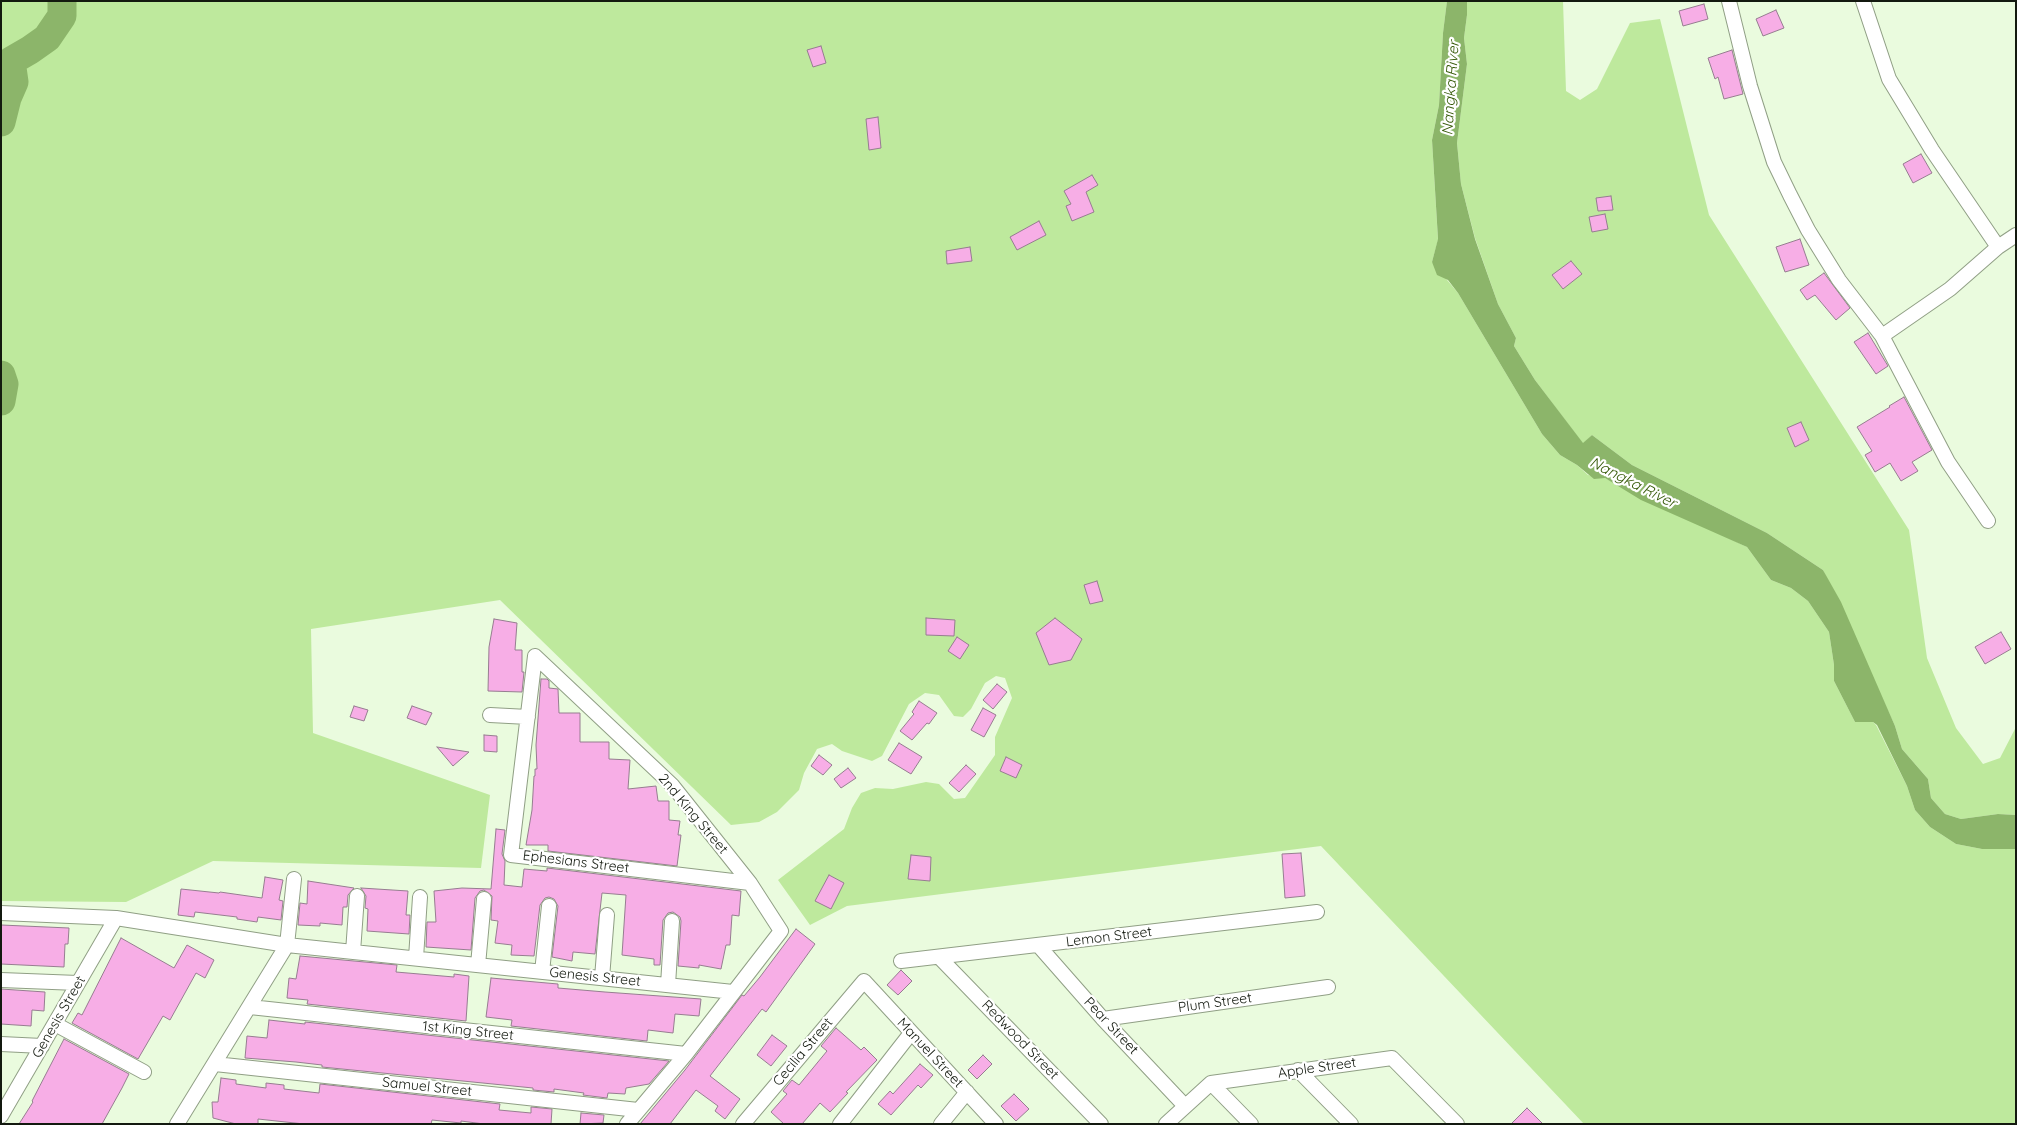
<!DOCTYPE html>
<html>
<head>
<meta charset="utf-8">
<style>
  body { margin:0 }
  #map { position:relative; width:2017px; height:1125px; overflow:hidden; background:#eafbde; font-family:Quicksand,sans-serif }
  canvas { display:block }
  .frame { position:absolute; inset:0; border:2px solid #13190f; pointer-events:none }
</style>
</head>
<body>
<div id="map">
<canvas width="2017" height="1125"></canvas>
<div class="frame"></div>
</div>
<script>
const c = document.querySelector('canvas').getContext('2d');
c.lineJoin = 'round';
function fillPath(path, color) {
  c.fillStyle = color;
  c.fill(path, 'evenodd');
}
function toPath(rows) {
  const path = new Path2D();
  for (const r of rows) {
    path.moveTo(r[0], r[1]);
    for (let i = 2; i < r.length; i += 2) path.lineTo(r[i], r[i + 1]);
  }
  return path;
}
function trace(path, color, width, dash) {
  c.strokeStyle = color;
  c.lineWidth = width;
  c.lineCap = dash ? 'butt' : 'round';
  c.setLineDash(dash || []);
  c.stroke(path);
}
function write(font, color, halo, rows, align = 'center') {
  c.font = font + ' Quicksand,sans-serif';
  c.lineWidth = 4.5;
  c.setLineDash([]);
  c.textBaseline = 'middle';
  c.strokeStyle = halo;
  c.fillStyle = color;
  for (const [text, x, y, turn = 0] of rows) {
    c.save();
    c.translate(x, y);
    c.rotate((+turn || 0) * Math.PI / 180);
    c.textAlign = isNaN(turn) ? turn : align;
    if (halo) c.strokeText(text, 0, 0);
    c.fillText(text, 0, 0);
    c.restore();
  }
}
fillPath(toPath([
  [1,1,1447,1,1443,33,1439,105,1432,140,1438,240,1432,262,1458,293,1542,434,1560,455,1577,465,1588,475,1605,478,1747,547,1771,580,1791,588,1808,601,1829,632,1834,665,1834,681,1855,722,1873,722,1876,725,1907,786,1915,810,1930,827,1956,844,1982,849,2016,849,2016,1124,1584,1124,1321,846,847,906,810,925,778,880,844,829,852,808,861,793,875,788,893,789,926,782,939,784,954,799,965,798,995,755,995,737,1012,698,1005,678,996,676,985,683,971,709,963,717,954,716,939,695,925,693,909,704,882,756,872,761,842,751,832,744,817,749,804,773,799,790,777,812,759,822,731,825,500,600,311,629,313,733,490,795,481,868,213,861,126,902,1,901],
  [1467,1,1563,1,1566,91,1580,100,1597,89,1630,23,1660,19,1709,215,1909,530,1927,658,1956,728,1983,764,2000,758,2016,727,2016,815,1998,814,1961,819,1945,814,1931,798,1928,779,1902,749,1895,726,1823,570,1767,533,1632,465,1592,435,1583,444,1535,380,1514,346,1516,338,1498,304,1475,238,1461,184,1457,143,1467,64,1464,38,1467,15]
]), '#bee99d');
fillPath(toPath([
  [1447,1,1467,1,1467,15,1464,38,1467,64,1457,143,1461,184,1475,239,1498,304,1516,338,1514,346,1535,380,1583,443,1592,435,1632,465,1767,533,1823,570,1841,602,1895,726,1902,749,1928,779,1931,798,1945,814,1961,819,1998,814,2016,815,2016,849,1982,849,1956,844,1930,827,1915,810,1907,786,1877,725,1873,722,1855,722,1834,681,1834,665,1829,632,1808,601,1791,588,1771,580,1747,547,1641,500,1605,478,1594,479,1577,465,1560,455,1542,434,1458,293,1448,280,1437,275,1432,262,1438,239,1432,140,1439,105,1443,33]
]), '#8cb56a');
trace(toPath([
  [1,122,7,98,14,82,11,61,30,50,47,38,62,16,62,1],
  [1,375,4,384,1,401]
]), '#8cb56a', 29);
const building = toPath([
  [1704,4,1708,19,1683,26,1679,11,1704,4],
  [1776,10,1784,28,1763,36,1756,19,1776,10],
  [821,46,826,63,813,67,807,50,821,46],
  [1732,50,1743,94,1724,99,1718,77,1715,79,1708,58,1732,50],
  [878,117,881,148,869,150,866,119,878,117],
  [1921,154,1932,173,1913,183,1903,164,1921,154],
  [1092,175,1098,185,1086,192,1094,212,1072,221,1066,206,1071,204,1064,191,1092,175],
  [1611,196,1613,210,1598,211,1596,198,1611,196],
  [1605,214,1608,229,1592,232,1589,217,1605,214],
  [1039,221,1046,235,1017,250,1010,237,1039,221],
  [1800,239,1809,265,1785,272,1776,247,1800,239],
  [970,247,972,261,947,264,946,251,970,247],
  [1571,261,1582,274,1563,289,1552,275,1571,261],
  [1824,273,1850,308,1836,320,1815,295,1807,300,1800,290,1824,273],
  [1868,333,1888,366,1876,374,1854,342,1868,333],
  [1904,397,1932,450,1912,462,1918,471,1901,481,1890,463,1875,472,1865,455,1872,451,1857,427,1890,407,1889,406,1904,397],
  [1801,422,1809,440,1795,447,1787,428,1801,422],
  [1097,581,1103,601,1090,604,1084,585,1097,581],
  [926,618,955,620,954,636,926,635,926,618],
  [1055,618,1082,639,1071,660,1049,665,1036,633,1055,618],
  [494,619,517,623,515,650,522,650,522,672,524,672,522,692,488,691,489,647,494,619],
  [2001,632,2011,649,1985,664,1975,647,2001,632],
  [957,637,969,645,960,659,948,651,957,637],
  [541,679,547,679,549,681,549,688,558,689,559,713,580,713,580,742,609,742,609,759,630,760,628,789,656,786,658,801,669,801,669,820,680,821,678,835,681,835,677,866,548,851,548,845,526,845,532,810,534,776,535,776,535,769,537,769,536,745,541,679],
  [997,684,1007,692,993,709,983,700,997,684],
  [919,701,937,713,929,724,927,723,912,740,900,731,914,714,912,712,919,701],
  [354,706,368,710,364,721,350,717,354,706],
  [412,706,432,713,426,725,407,718,412,706],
  [983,708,996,715,984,737,971,730,983,708],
  [484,735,497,736,497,752,484,751,484,735],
  [899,743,922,757,911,774,888,760,899,743],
  [437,747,469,752,453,766,437,747],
  [819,755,832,765,823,775,811,766,819,755],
  [1006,757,1022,765,1016,778,1000,771,1006,757],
  [966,765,976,774,959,792,949,783,966,765],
  [848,768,856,778,841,788,834,779,848,768],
  [496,829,505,830,502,854,505,861,504,885,522,887,524,869,547,871,547,868,741,891,739,916,732,915,730,945,726,945,721,969,699,965,699,968,678,966,681,921,680,917,673,912,668,913,663,920,660,965,654,965,654,959,622,955,626,895,602,893,595,954,573,952,572,961,552,957,558,906,554,899,549,897,545,898,540,905,534,956,511,955,512,945,495,943,498,921,491,920,492,896,484,890,480,891,475,898,471,950,426,947,427,922,436,922,434,891,462,888,491,889,496,829],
  [1301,853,1305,896,1285,898,1282,854,1301,853],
  [911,855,931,857,930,881,908,879,911,855],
  [829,875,844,883,831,909,815,901,829,875],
  [265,877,283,880,279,900,283,901,281,920,258,917,257,922,237,919,237,917,195,912,194,917,178,915,181,889,219,893,220,892,262,898,265,877],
  [308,881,354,888,348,895,347,907,343,907,342,925,320,923,320,926,298,925,300,903,307,904,308,881],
  [361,888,408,891,406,915,410,915,409,934,367,931,368,909,365,908,366,896,361,888],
  [1,925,69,928,68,944,65,944,64,967,1,964,1,925],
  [796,929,815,944,766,1012,762,1009,710,1076,740,1099,725,1119,715,1111,718,1106,696,1090,670,1124,640,1124,685,1070,742,995,744,996,760,977,796,929],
  [121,938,174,968,187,945,214,960,205,978,196,973,170,1020,163,1016,138,1059,72,1023,78,1013,82,1015,121,938],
  [300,956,397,965,396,972,454,977,454,974,469,976,466,1021,307,1004,308,1000,287,998,289,978,296,979,300,956],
  [901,970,912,981,898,995,887,985,901,970],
  [491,978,558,984,558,988,605,992,701,999,699,1016,675,1014,673,1033,648,1030,647,1041,511,1026,512,1020,486,1017,491,978],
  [1,989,45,992,44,1011,32,1010,31,1026,1,1024,1,989],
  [269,1020,305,1024,305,1022,669,1061,649,1084,626,1088,625,1094,608,1093,607,1098,583,1095,584,1093,554,1089,554,1092,533,1090,533,1088,322,1067,322,1065,296,1062,245,1058,247,1036,267,1038,269,1020],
  [836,1028,861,1050,864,1047,877,1060,846,1092,848,1093,830,1112,820,1103,802,1124,784,1124,771,1112,787,1094,783,1091,792,1080,799,1085,827,1051,821,1046,836,1028],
  [772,1035,787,1046,771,1066,757,1055,772,1035],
  [64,1039,129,1074,122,1088,102,1124,19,1124,33,1102,32,1101,64,1039],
  [983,1055,992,1064,977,1079,968,1070,983,1055],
  [920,1064,933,1075,921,1088,918,1085,891,1115,878,1104,890,1091,893,1094,920,1064],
  [221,1078,236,1080,236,1084,266,1088,266,1083,284,1085,284,1089,319,1093,320,1084,500,1104,499,1110,531,1113,531,1107,552,1109,551,1124,484,1124,461,1121,461,1123,432,1120,431,1124,304,1124,258,1119,258,1124,236,1124,213,1118,212,1102,218,1102,221,1078],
  [1014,1094,1029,1109,1016,1121,1001,1106,1014,1094],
  [1527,1108,1543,1124,1511,1124,1527,1108],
  [581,1113,604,1115,603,1123,580,1124,581,1113]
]);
fillPath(building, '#f7aee6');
trace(building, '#967d90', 1);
const street = toPath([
  [1729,1,1750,86,1774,162,1790,195,1808,230,1839,280,1882,336,1948,462,1988,521],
  [1863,1,1889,79,1932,150,1998,247,2016,235],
  [1882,336,1950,289,1998,247],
  [535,656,672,785,750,883,781,931,686,1054,627,1124],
  [535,656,511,855,750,883],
  [490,715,528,717],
  [1,913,116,918,287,945,733,992],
  [1038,945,1103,1019,1185,1106],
  [353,952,357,896],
  [939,957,1101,1124],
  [416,958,420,897],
  [901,961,1317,912],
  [478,965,484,899],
  [542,972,549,906],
  [602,978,607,915],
  [1,980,78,983],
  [668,985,672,921],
  [250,1007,686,1054],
  [1103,1019,1328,987],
  [55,1024,144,1072],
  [1,1044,42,1046],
  [215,1064,638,1110],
  [1298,1070,1351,1124],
  [1211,1083,1251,1124],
  [1,1116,116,918],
  [177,1124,287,945,294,879],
  [743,1124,864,981,996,1124],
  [840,1124,911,1033],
  [941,1124,967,1092],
  [1166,1124,1211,1083,1392,1058,1457,1124]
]);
trace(street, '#909f85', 16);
trace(street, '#fff', 14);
write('14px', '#13190f', '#fff', [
  ["2nd King Street",693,814,50],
  ["Ephesians Street",576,862,7],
  ["Lemon Street",1109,937,-7],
  ["Genesis Street",595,977,6],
  ["Plum Street",1215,1003,-8],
  ["Genesis Street",59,1017,-60],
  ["Pear Street",1111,1026,47],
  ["1st King Street",468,1031,6],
  ["Redwood Street",1020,1040,46],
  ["Cecilia Street",803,1052,-50],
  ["Manuel Street",930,1053,47],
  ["Apple Street",1317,1068,-8],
  ["Samuel Street",427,1087,6]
]);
write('italic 15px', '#355907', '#fff', [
  ["Nangka River",1451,88,-86],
  ["Nangka River",1633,483,27]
]);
</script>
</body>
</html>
